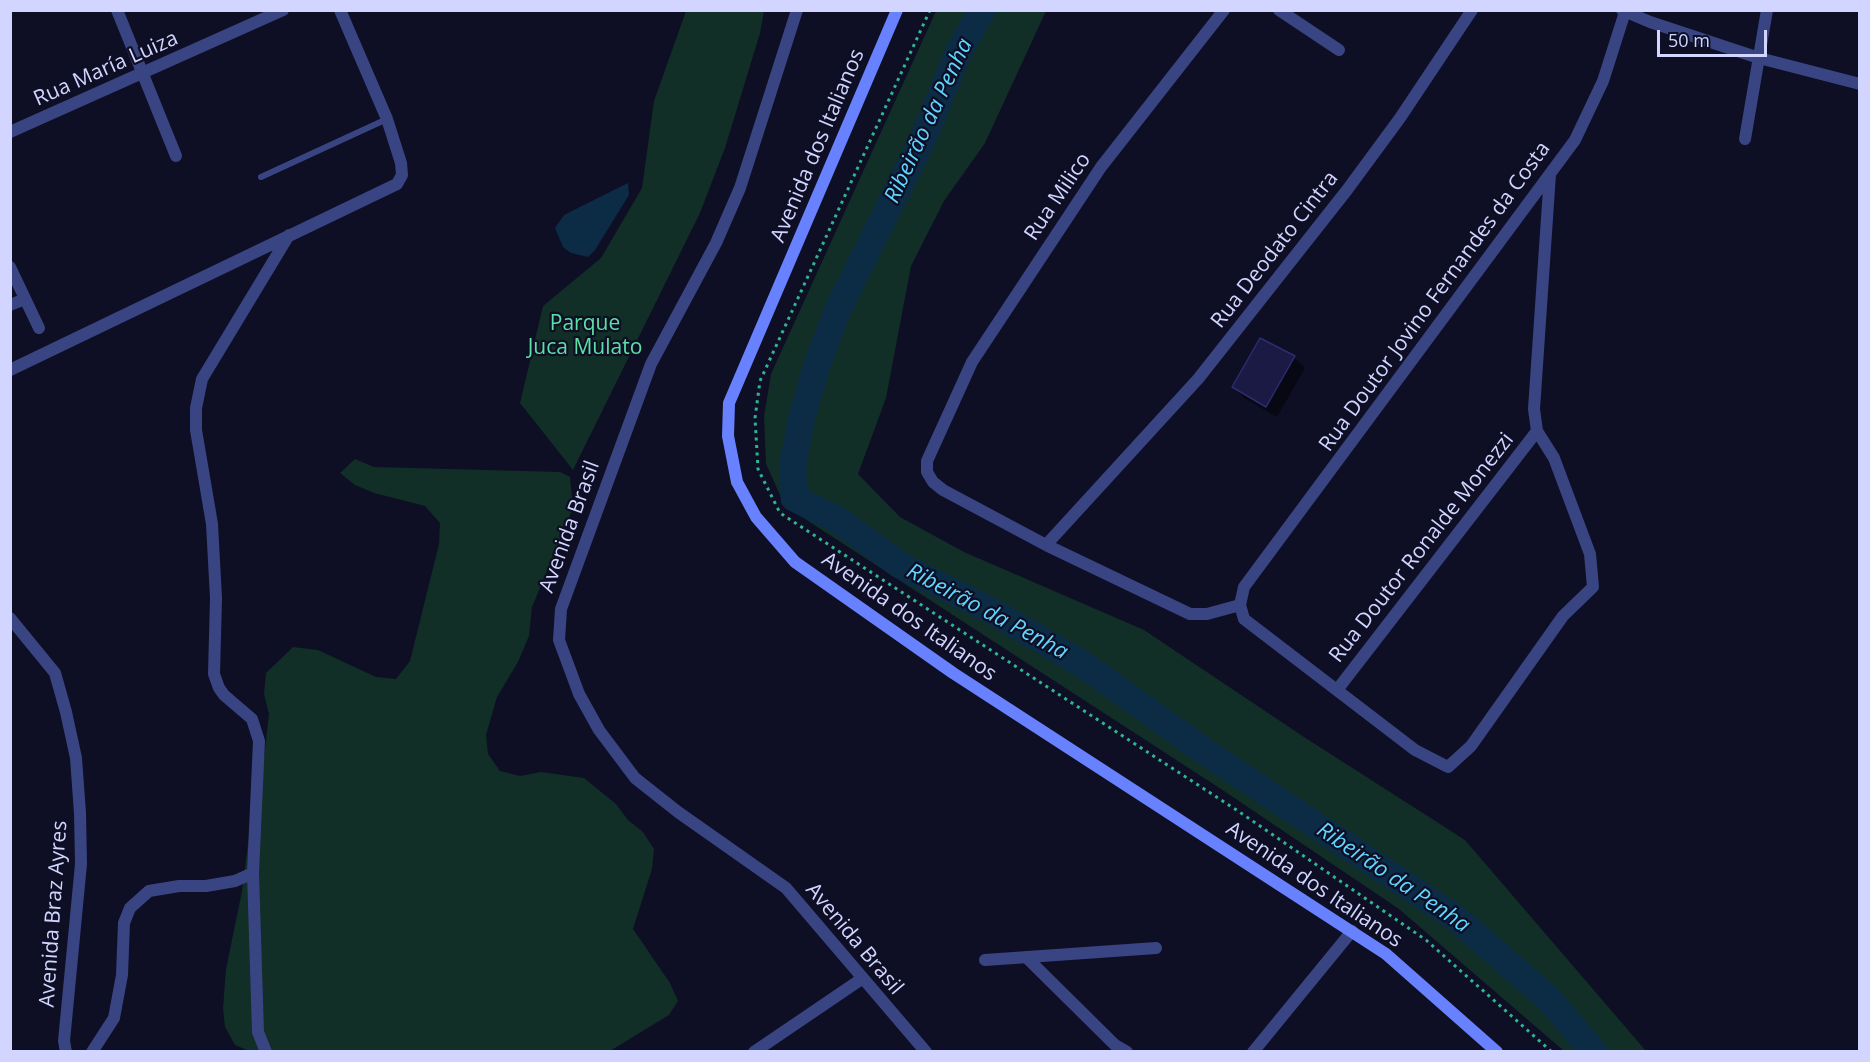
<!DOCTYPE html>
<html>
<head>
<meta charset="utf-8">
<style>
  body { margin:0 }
  #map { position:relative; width:1870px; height:1062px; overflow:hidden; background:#0e0f24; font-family:"Open Sans",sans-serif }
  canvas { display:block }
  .frame { position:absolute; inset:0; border:12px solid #d1d5ff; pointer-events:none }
  .scale { position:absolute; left:1657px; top:30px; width:110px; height:27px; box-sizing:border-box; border:3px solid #d1d5ff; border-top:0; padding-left:8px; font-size:18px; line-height:21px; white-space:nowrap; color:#d1d5ff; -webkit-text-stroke:4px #0e0f24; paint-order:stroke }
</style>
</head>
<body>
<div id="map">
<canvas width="1870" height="1062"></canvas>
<div class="frame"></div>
<div class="scale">50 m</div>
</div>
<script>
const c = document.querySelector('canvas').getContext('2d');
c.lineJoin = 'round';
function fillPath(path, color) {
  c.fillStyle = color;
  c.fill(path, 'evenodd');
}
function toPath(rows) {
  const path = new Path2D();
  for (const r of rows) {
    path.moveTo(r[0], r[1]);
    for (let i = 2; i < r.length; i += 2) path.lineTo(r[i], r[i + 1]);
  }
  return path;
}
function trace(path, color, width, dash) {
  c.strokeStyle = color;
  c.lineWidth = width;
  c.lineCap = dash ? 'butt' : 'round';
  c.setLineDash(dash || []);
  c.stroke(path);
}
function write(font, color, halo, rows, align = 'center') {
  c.font = font + ' "Open Sans",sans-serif';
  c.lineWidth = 4.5;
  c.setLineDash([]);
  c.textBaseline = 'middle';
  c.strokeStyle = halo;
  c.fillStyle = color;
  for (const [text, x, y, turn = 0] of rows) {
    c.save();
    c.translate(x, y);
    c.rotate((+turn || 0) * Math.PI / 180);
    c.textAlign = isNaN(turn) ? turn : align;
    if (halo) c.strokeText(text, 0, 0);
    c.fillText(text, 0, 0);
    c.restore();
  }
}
fillPath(toPath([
  [686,11,764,11,760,33,725,148,700,213,573,470,520,403,543,306,601,258,642,188,654,101],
  [936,11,1046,11,985,143,944,201,911,266,886,398,858,474,900,517,964,552,1144,630,1304,737,1465,840,1646,1051,1564,1051,1399,909,1224,791,785,506,766,464,764,416,771,374],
  [355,459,374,467,560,472,570,477,573,508,532,607,529,636,518,662,497,697,486,735,488,754,500,771,520,776,541,772,584,778,616,804,628,820,643,832,654,849,652,869,633,929,670,983,678,1001,669,1015,610,1051,249,1051,235,1045,225,1027,223,1008,226,969,242,891,254,797,264,758,269,714,264,694,266,673,293,647,318,650,376,677,396,679,410,661,439,544,440,523,425,506,374,493,355,485,340,473]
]), '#112e27');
fillPath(toPath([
  [628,183,629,195,595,250,588,257,571,253,563,247,555,228,564,215]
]), '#0c2c45');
fillPath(toPath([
  [1260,340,1294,357,1305,368,1277,417,1244,398,1234,387]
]), '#0007');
trace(toPath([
  [982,10,959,51,922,141,839,307,817,365,802,417,793,462,794,498,838,520,900,565,993,612,1084,665,1207,753,1457,919,1549,999,1594,1052]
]), '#0c2c45', 27);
const building = toPath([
  [1260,338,1295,356,1266,407,1232,387,1260,338]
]);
fillPath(building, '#1a1a45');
trace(building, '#2c2c71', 1.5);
trace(toPath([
  [930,10,760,381,755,418,758,469,780,513,1238,811,1426,940,1552,1052]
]), '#2eb692', 3, [3, 4.5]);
trace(toPath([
  [261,177,387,119]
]), '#394583', 6);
trace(toPath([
  [117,10,176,156],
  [797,10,740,188,716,243,651,364,561,609,559,640,579,694,599,730,635,778,678,812,786,888,926,1052],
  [1224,10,1101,167,972,362,927,461,927,472,933,482,943,490,1046,545,1190,614,1207,614,1240,605],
  [1279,10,1339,50],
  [1622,10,1650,22,1759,58,1860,84],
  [10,132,283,10],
  [1745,139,1767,10],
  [1550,174,1534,409,1537,431,1554,458,1590,554,1593,587,1563,616,1471,746,1448,767,1415,750,1244,619,1240,605,1244,587,1575,140,1603,81,1625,12],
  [10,267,39,328],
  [10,305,25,299],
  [10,370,397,184,402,175,401,163,387,119,340,10],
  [1046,545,1198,379,1347,190,1400,118,1472,10],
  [10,618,55,673,66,712,76,758,80,813,81,864,64,1041,66,1052],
  [1337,690,1537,431],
  [1026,957,1115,1045,1127,1052],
  [985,960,1156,948],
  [92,1052,114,1018,122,975,124,923,130,908,149,891,179,886,206,886,235,881,253,873],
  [266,1052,258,1032,253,873,259,741,252,719,224,695,219,688,214,674,216,598,212,524,196,430,196,408,202,379,289,235],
  [754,1052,863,978],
  [1253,1052,1352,931]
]), '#394583', 12);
trace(toPath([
  [897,10,729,403,728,436,737,482,756,517,795,562,953,673,1386,954,1497,1052]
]), '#6882ff', 12);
write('21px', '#d1d5ff', '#0e0f24', [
  ["Rua María Luiza",106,69,-24],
  ["Avenida dos Italianos",818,146,-67],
  ["Rua Milico",1058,197,-56],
  ["Rua Deodato Cintra",1275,250,-52],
  ["Rua Doutor Jovino Fernandes da Costa",1435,297,-54],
  ["Avenida Brasil",570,527,-70],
  ["Rua Doutor Ronalde Monezzi",1422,548,-52],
  ["Avenida dos Italianos",909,617,35],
  ["Avenida dos Italianos",1314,885,34],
  ["Avenida Braz Ayres",54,914,-86],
  ["Avenida Brasil",854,939,50]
]);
write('21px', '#5ce0a5', '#0e0f24', [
  ["Parque",585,324],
  ["Juca Mulato",585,348]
]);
write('italic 22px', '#5fd5ff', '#0e0f24', [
  ["Ribeirão da Penha",929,121,-65],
  ["Ribeirão da Penha",987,612,28],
  ["Ribeirão da Penha",1393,878,34]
]);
</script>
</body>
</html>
